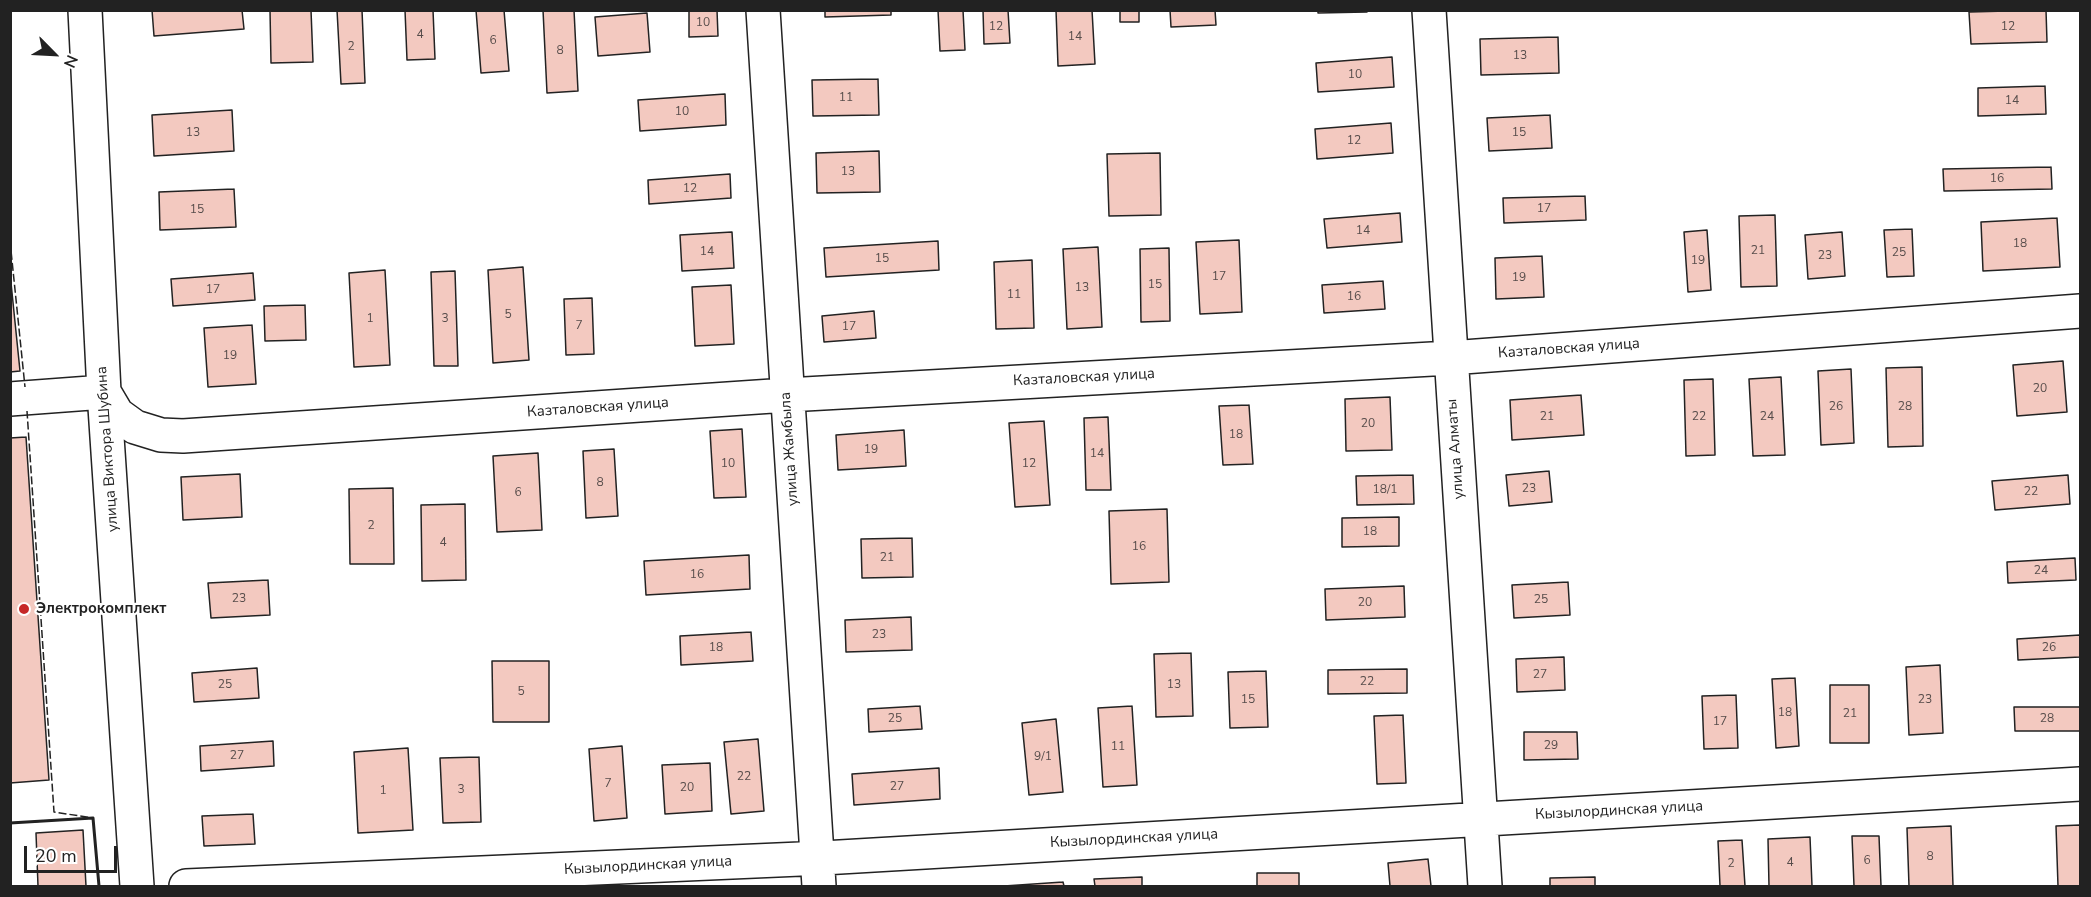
<!DOCTYPE html>
<html>
<head>
<meta charset="utf-8">
<style>
  body { margin:0 }
  #map { position:relative; width:2091px; height:897px; overflow:hidden; background:#fff; font-family:"Nunito Sans",sans-serif }
  canvas { display:block }
  .frame { position:absolute; inset:0; border:12px solid #222; pointer-events:none }
  .north { position:absolute; left:24px; top:24px; width:60px; height:60px; -webkit-text-stroke:4px #fff; paint-order:stroke; rotate:114deg; font-size:16px; font-weight:700; line-height:24px; text-align:center; color:#222 }
  .north::after { content:''; display:block; margin:auto; width:21px; height:27px; background:#222; clip-path:polygon(50% 0,100% 100%,50% 72%,0 100%) }
  .scale { position:absolute; left:24px; top:846px; width:93px; height:27px; box-sizing:border-box; border:3px solid #222; border-top:0; padding-left:8px; font-size:18px; line-height:21px; white-space:nowrap; color:#222; -webkit-text-stroke:4px #fff; paint-order:stroke }
</style>
</head>
<body>
<div id="map">
<canvas width="2091" height="897"></canvas>
<div class="frame"></div>
<div class="north">N</div>
<div class="scale">20 m</div>
</div>
<script>
const c = document.querySelector('canvas').getContext('2d');
c.lineJoin = 'round';
function fillPath(path, color) {
  c.fillStyle = color;
  c.fill(path, 'evenodd');
}
function toPath(rows) {
  const path = new Path2D();
  for (const r of rows) {
    path.moveTo(r[0], r[1]);
    for (let i = 2; i < r.length; i += 2) path.lineTo(r[i], r[i + 1]);
  }
  return path;
}
function trace(path, color, width, dash) {
  c.strokeStyle = color;
  c.lineWidth = width;
  c.lineCap = dash ? 'butt' : 'round';
  c.setLineDash(dash || []);
  c.stroke(path);
}
function write(font, color, halo, rows, align = 'center') {
  c.font = font + ' "Nunito Sans",sans-serif';
  c.lineWidth = 4.5;
  c.setLineDash([]);
  c.textBaseline = 'middle';
  c.strokeStyle = halo;
  c.fillStyle = color;
  for (const [text, x, y, turn = 0] of rows) {
    c.save();
    c.translate(x, y);
    c.rotate((+turn || 0) * Math.PI / 180);
    c.textAlign = isNaN(turn) ? turn : align;
    if (halo) c.strokeText(text, 0, 0);
    c.fillText(text, 0, 0);
    c.restore();
  }
}
const building = toPath([
  [152,10,242,10,244,29,154,36,152,10],
  [270,10,311,10,313,62,271,63,270,10],
  [337,10,362,10,365,83,341,84,337,10],
  [405,10,433,10,435,59,407,60,405,10],
  [476,10,504,10,509,71,481,73,476,10],
  [543,10,574,10,578,91,547,93,543,10],
  [689,10,717,10,718,36,689,37,689,10],
  [825,10,891,10,891,15,825,17,825,10],
  [938,10,963,10,965,50,940,51,938,10],
  [983,10,1008,10,1010,43,984,44,983,10],
  [1056,10,1092,10,1095,64,1058,66,1056,10],
  [1120,10,1139,10,1139,22,1120,22,1120,10],
  [1170,10,1215,10,1216,25,1171,27,1170,10],
  [1318,10,1367,10,1367,12,1318,13,1318,10],
  [2046,10,2047,42,1971,44,1969,12,2046,10],
  [647,13,650,52,598,56,595,17,647,13],
  [1558,37,1559,73,1481,75,1480,39,1558,37],
  [1392,57,1394,87,1318,92,1316,63,1392,57],
  [878,79,879,115,813,116,812,80,878,79],
  [2045,86,2046,114,1978,116,1978,88,2045,86],
  [725,94,726,125,640,131,638,100,725,94],
  [232,110,234,151,154,156,152,115,232,110],
  [1550,115,1552,148,1489,151,1487,118,1550,115],
  [1391,123,1393,153,1317,159,1315,129,1391,123],
  [879,151,880,192,817,193,816,153,879,151],
  [1160,153,1161,215,1109,216,1107,154,1160,153],
  [2051,167,2052,189,1944,191,1943,169,2051,167],
  [730,174,731,198,649,204,648,180,730,174],
  [234,189,236,227,160,230,159,192,234,189],
  [1585,196,1586,220,1504,223,1503,198,1585,196],
  [1400,213,1402,242,1327,248,1324,219,1400,213],
  [1775,215,1777,286,1741,287,1739,216,1775,215],
  [2057,218,2060,267,1983,271,1981,222,2057,218],
  [1912,229,1914,276,1887,277,1884,230,1912,229],
  [1707,230,1711,290,1688,292,1684,232,1707,230],
  [732,232,734,268,682,271,680,235,732,232],
  [1842,232,1845,276,1808,279,1805,235,1842,232],
  [1239,240,1242,312,1200,314,1196,242,1239,240],
  [938,241,939,270,826,277,824,248,938,241],
  [1098,247,1102,327,1067,329,1063,249,1098,247],
  [1169,248,1170,321,1141,322,1140,249,1169,248],
  [1542,256,1544,297,1496,299,1495,258,1542,256],
  [1032,260,1034,328,996,329,994,262,1032,260],
  [523,267,529,360,493,363,488,270,523,267],
  [385,270,390,365,354,367,349,273,385,270],
  [455,271,458,366,434,366,431,272,455,271],
  [10,273,20,371,10,372,10,273],
  [253,273,255,300,173,306,171,279,253,273],
  [1383,281,1385,309,1324,313,1322,285,1383,281],
  [731,285,734,344,695,346,692,287,731,285],
  [592,298,594,354,566,355,564,299,592,298],
  [305,305,306,340,265,341,264,306,305,305],
  [874,311,876,338,824,342,822,316,874,311],
  [252,325,256,384,208,387,204,328,252,325],
  [2063,361,2067,412,2017,416,2013,365,2063,361],
  [1922,367,1923,446,1888,447,1886,368,1922,367],
  [1851,369,1854,443,1821,445,1818,371,1851,369],
  [1781,377,1785,455,1753,456,1749,379,1781,377],
  [1713,379,1715,455,1686,456,1684,380,1713,379],
  [1581,395,1584,435,1512,440,1510,400,1581,395],
  [1390,397,1392,450,1346,451,1345,399,1390,397],
  [1249,405,1253,464,1223,465,1219,406,1249,405],
  [1108,417,1111,490,1086,490,1084,418,1108,417],
  [1044,421,1050,505,1015,507,1009,423,1044,421],
  [742,429,746,497,714,498,710,431,742,429],
  [904,430,906,466,838,470,836,435,904,430],
  [26,437,49,780,10,783,10,438,26,437],
  [614,449,618,516,586,518,583,451,614,449],
  [538,453,542,530,497,532,493,456,538,453],
  [1549,471,1552,502,1509,506,1506,475,1549,471],
  [240,474,242,517,183,520,181,477,240,474],
  [1413,475,1414,504,1357,505,1356,476,1413,475],
  [2068,475,2070,504,1995,510,1992,481,2068,475],
  [393,488,394,564,350,564,349,489,393,488],
  [465,504,466,580,422,581,421,505,465,504],
  [1167,509,1169,582,1111,584,1109,511,1167,509],
  [1399,517,1399,546,1342,547,1342,518,1399,517],
  [912,538,913,577,862,578,861,539,912,538],
  [749,555,750,589,646,595,644,561,749,555],
  [2075,558,2076,580,2008,583,2007,562,2075,558],
  [268,580,270,615,211,618,208,583,268,580],
  [1568,582,1570,615,1514,618,1512,585,1568,582],
  [1404,586,1405,617,1326,620,1325,589,1404,586],
  [911,617,912,650,846,652,845,620,911,617],
  [751,632,753,661,681,665,680,636,751,632],
  [2080,635,2080,657,2018,660,2017,639,2080,635],
  [1191,653,1193,716,1156,717,1154,654,1191,653],
  [1564,657,1565,690,1517,692,1516,659,1564,657],
  [492,661,549,661,549,722,493,722,492,661],
  [1940,665,1943,733,1909,735,1906,667,1940,665],
  [257,668,259,698,194,702,192,673,257,668],
  [1407,669,1407,693,1328,694,1328,670,1407,669],
  [1266,671,1268,727,1230,728,1228,672,1266,671],
  [1795,678,1799,746,1776,748,1772,679,1795,678],
  [1830,685,1869,685,1869,743,1830,743,1830,685],
  [1736,695,1738,748,1704,749,1702,696,1736,695],
  [920,706,922,729,869,732,868,709,920,706],
  [1132,706,1137,785,1103,787,1098,708,1132,706],
  [2014,707,2080,707,2080,731,2015,731,2014,707],
  [1403,715,1406,783,1377,784,1374,716,1403,715],
  [1056,719,1063,792,1029,795,1022,723,1056,719],
  [1524,732,1577,732,1578,759,1524,760,1524,732],
  [758,739,764,811,731,814,724,742,758,739],
  [273,741,274,766,201,771,200,746,273,741],
  [622,746,627,818,594,821,589,749,622,746],
  [408,748,413,830,358,833,354,752,408,748],
  [479,757,481,822,443,823,440,758,479,757],
  [710,763,712,811,665,814,662,765,710,763],
  [939,768,940,799,854,805,852,774,939,768],
  [253,814,255,844,204,846,202,816,253,814],
  [2080,825,2080,886,2058,886,2056,826,2080,825],
  [1951,826,1953,886,1909,886,1907,828,1951,826],
  [83,830,86,886,38,886,36,833,83,830],
  [1852,836,1879,836,1881,886,1854,886,1852,836],
  [1810,837,1812,886,1769,886,1768,839,1810,837],
  [1742,840,1745,886,1720,886,1718,841,1742,840],
  [1428,859,1431,886,1390,886,1388,863,1428,859],
  [1257,873,1299,873,1299,886,1257,886,1257,873],
  [1142,877,1142,886,1095,886,1094,879,1142,877],
  [1595,877,1595,886,1550,886,1550,878,1595,877],
  [1063,882,1064,886,1004,886,1063,882]
]);
fillPath(building, '#f3c9c0');
trace(building, '#222', 1.5);
const minor = toPath([
  [85,10,104,392,137,886],
  [763,10,819,886],
  [1429,10,1485,886],
  [104,392,117,414,135,427,161,435,183,436,787,395,1450,358,2080,311],
  [10,399,104,392],
  [186,886,823,858,2080,784]
]);
trace(minor, '#222', 36);
trace(minor, '#fff', 33);
trace(toPath([
  [10,241,25,387],
  [10,823,93,818,54,812,27,411]
]), '#222', 1.5, [8, 3]);
trace(toPath([
  [10,823,93,818,99,886]
]), '#222', 3);
for (const [x, y, r, color] of [
  [24,609,6,"#c62828"]
]) {
  const dot = new Path2D();
  dot.arc(x, y, r, 0, 2 * Math.PI);
  c.fillStyle = color;
  c.fill(dot);
  trace(dot, '#fff', 2);
}
write('12px', '#564c4a', null, [
  ["10",703,23],
  ["12",996,27],
  ["12",2008,27],
  ["4",420,35],
  ["14",1075,37],
  ["6",493,41],
  ["2",351,47],
  ["8",560,51],
  ["13",1520,56],
  ["10",1355,75],
  ["11",846,98],
  ["14",2012,101],
  ["10",682,112],
  ["13",193,133],
  ["15",1519,133],
  ["12",1354,141],
  ["13",848,172],
  ["16",1997,179],
  ["12",690,189],
  ["17",1544,209],
  ["15",197,210],
  ["14",1363,231],
  ["18",2020,244],
  ["21",1758,251],
  ["14",707,252],
  ["25",1899,253],
  ["23",1825,256],
  ["15",882,259],
  ["19",1698,261],
  ["17",1219,277],
  ["19",1519,278],
  ["15",1155,285],
  ["13",1082,288],
  ["17",213,290],
  ["11",1014,295],
  ["16",1354,297],
  ["5",508,315],
  ["1",370,319],
  ["3",445,319],
  ["7",579,326],
  ["17",849,327],
  ["19",230,356],
  ["20",2040,389],
  ["26",1836,407],
  ["28",1905,407],
  ["21",1547,417],
  ["22",1699,417],
  ["24",1767,417],
  ["20",1368,424],
  ["18",1236,435],
  ["19",871,450],
  ["14",1097,454],
  ["10",728,464],
  ["12",1029,464],
  ["8",600,483],
  ["23",1529,489],
  ["18/1",1385,490],
  ["22",2031,492],
  ["6",518,493],
  ["2",371,526],
  ["18",1370,532],
  ["4",443,543],
  ["16",1139,547],
  ["21",887,558],
  ["24",2041,571],
  ["16",697,575],
  ["23",239,599],
  ["25",1541,600],
  ["20",1365,603],
  ["23",879,635],
  ["18",716,648],
  ["26",2049,648],
  ["27",1540,675],
  ["22",1367,682],
  ["25",225,685],
  ["13",1174,685],
  ["5",521,692],
  ["15",1248,700],
  ["23",1925,700],
  ["18",1785,713],
  ["21",1850,714],
  ["25",895,719],
  ["28",2047,719],
  ["17",1720,722],
  ["29",1551,746],
  ["11",1118,747],
  ["27",237,756],
  ["9/1",1043,757],
  ["22",744,777],
  ["7",608,784],
  ["27",897,787],
  ["20",687,788],
  ["3",461,790],
  ["1",383,791],
  ["8",1930,857],
  ["6",1867,861],
  ["4",1790,863],
  ["2",1731,864]
]);
write('15px', '#222', '#fff', [
  ["Казталовская улица",1569,349,-4],
  ["Казталовская улица",1084,378,-3],
  ["Казталовская улица",598,408,-4],
  ["улица Виктора Шубина",108,449,-94],
  ["улица Жамбыла",790,449,-94],
  ["улица Алматы",1456,449,-94],
  ["Кызылординская улица",1619,811,-3],
  ["Кызылординская улица",1134,839,-3],
  ["Кызылординская улица",648,866,-3]
]);
write('bold 15px', '#222', '#fff', [
  ["Электрокомплект",36,609]
], 'left');
</script>
</body>
</html>
